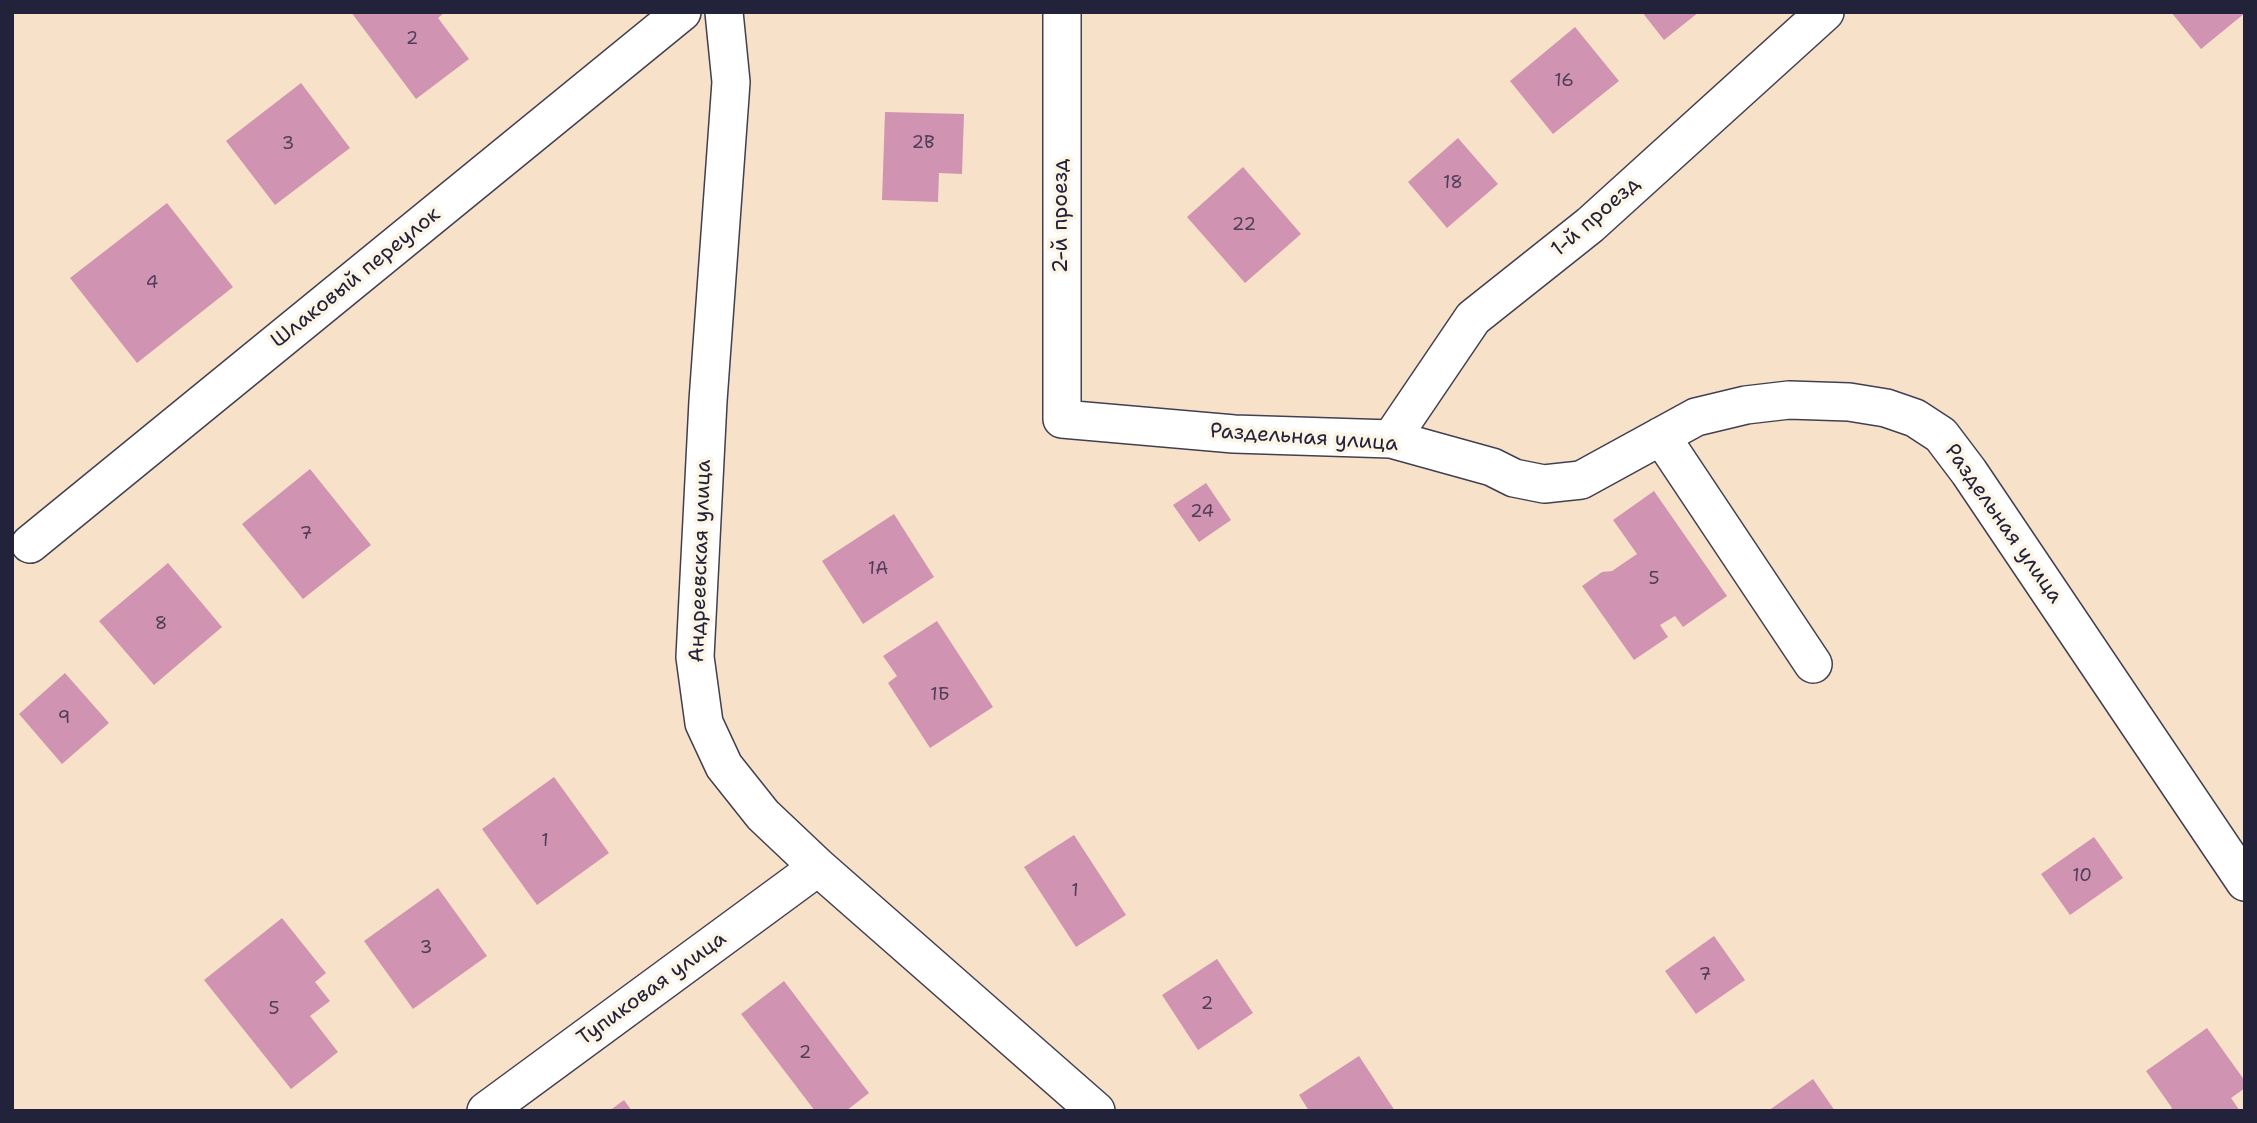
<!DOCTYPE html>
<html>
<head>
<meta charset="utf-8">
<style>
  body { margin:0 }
  #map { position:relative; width:2257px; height:1123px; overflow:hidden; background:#f7e2c9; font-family:"Shantell Sans",sans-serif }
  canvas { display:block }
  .frame { position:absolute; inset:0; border:14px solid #22223b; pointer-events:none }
</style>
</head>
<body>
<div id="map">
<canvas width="2257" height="1123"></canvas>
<div class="frame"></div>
</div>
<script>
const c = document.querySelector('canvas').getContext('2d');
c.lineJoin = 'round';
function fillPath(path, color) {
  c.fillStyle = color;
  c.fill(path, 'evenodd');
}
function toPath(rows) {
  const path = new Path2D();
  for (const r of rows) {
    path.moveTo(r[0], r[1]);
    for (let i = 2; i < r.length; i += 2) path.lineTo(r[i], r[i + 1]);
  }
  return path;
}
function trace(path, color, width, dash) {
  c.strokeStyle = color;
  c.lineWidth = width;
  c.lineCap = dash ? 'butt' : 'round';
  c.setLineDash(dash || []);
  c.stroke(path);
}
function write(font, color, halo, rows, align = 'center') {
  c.font = font + ' "Shantell Sans",sans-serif';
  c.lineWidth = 7;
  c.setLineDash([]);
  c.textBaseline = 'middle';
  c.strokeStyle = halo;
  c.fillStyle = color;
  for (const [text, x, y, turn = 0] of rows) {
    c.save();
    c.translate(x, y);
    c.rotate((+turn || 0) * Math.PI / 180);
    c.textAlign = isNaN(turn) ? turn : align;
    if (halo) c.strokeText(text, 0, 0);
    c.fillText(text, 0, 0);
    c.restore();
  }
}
fillPath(toPath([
  [351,12,445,12,438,18,469,59,416,99],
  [1642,12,1699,12,1664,40],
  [2171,12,2245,12,2245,13,2201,49],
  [1575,27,1619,81,1553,134,1510,81],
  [301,83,350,148,275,205,226,141],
  [885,112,964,114,962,174,939,173,938,202,882,200],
  [1458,138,1498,184,1447,228,1408,182],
  [1243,167,1301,234,1245,283,1187,217],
  [167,203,233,287,137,363,70,278],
  [310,469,371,545,303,599,242,524],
  [1206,483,1231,520,1199,542,1173,505],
  [1654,491,1727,596,1683,627,1675,616,1660,625,1668,637,1634,660,1582,586,1602,572,1612,571,1637,554,1613,520],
  [894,514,934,577,863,624,822,561],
  [168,563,222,627,154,685,99,621],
  [937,621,993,707,930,748,888,683,897,676,883,656],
  [65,673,109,723,62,764,19,714],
  [554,777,609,853,537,905,482,829],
  [1074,835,1126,915,1076,947,1024,867],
  [2094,837,2123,878,2070,915,2041,874],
  [438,888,487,956,413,1009,364,941],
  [282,918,326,973,315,982,330,1001,310,1016,338,1052,291,1089,204,980],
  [1714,936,1745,980,1696,1014,1665,971],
  [1217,959,1253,1013,1198,1050,1162,995],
  [784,981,869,1093,846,1111,815,1111,741,1014],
  [2207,1028,2245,1081,2245,1088,2231,1098,2240,1111,2169,1111,2172,1108,2146,1071],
  [1359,1056,1395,1111,1309,1111,1299,1095],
  [1813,1079,1835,1111,1768,1111],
  [624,1100,632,1111,609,1111]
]), '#d093b1');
const minor = toPath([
  [724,12,731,82,708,401,695,657,704,723,724,766,763,815,818,867,1096,1111],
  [1062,12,1062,419,1234,434,1391,439,1492,467,1514,478,1544,484,1581,480,1696,417,1746,405,1789,400,1849,402,1886,408,1915,418,1941,435,1969,472,2245,882],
  [1661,436,1813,664],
  [1391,439,1473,318,1590,225,1825,12],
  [30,544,682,12],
  [486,1111,818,867]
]);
trace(minor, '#423f50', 40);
trace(minor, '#fff', 37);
write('18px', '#4e3e58', null, [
  ["2",412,39],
  ["16",1564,81],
  ["2В",923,143],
  ["3",288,144],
  ["18",1453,183],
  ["22",1244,225],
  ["4",152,283],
  ["24",1202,512],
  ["7",306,534],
  ["1А",878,569],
  ["5",1654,579],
  ["8",161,624],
  ["1Б",940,695],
  ["9",64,718],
  ["1",545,841],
  ["10",2082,876],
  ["1",1075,891],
  ["3",426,948],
  ["7",1705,975],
  ["2",1207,1004],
  ["5",274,1009],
  ["2",805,1053]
]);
write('21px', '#22223b', '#fcf5e5', [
  ["2-й проезд",1062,216,-90],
  ["1-й проезд",1596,217,-41],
  ["Шлаковый переулок",356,278,-39],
  ["Раздельная улица",1304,438,4],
  ["Раздельная улица",2003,524,55],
  ["Андреевская улица",701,561,-88],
  ["Тупиковая улица",652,989,-36]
]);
</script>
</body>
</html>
